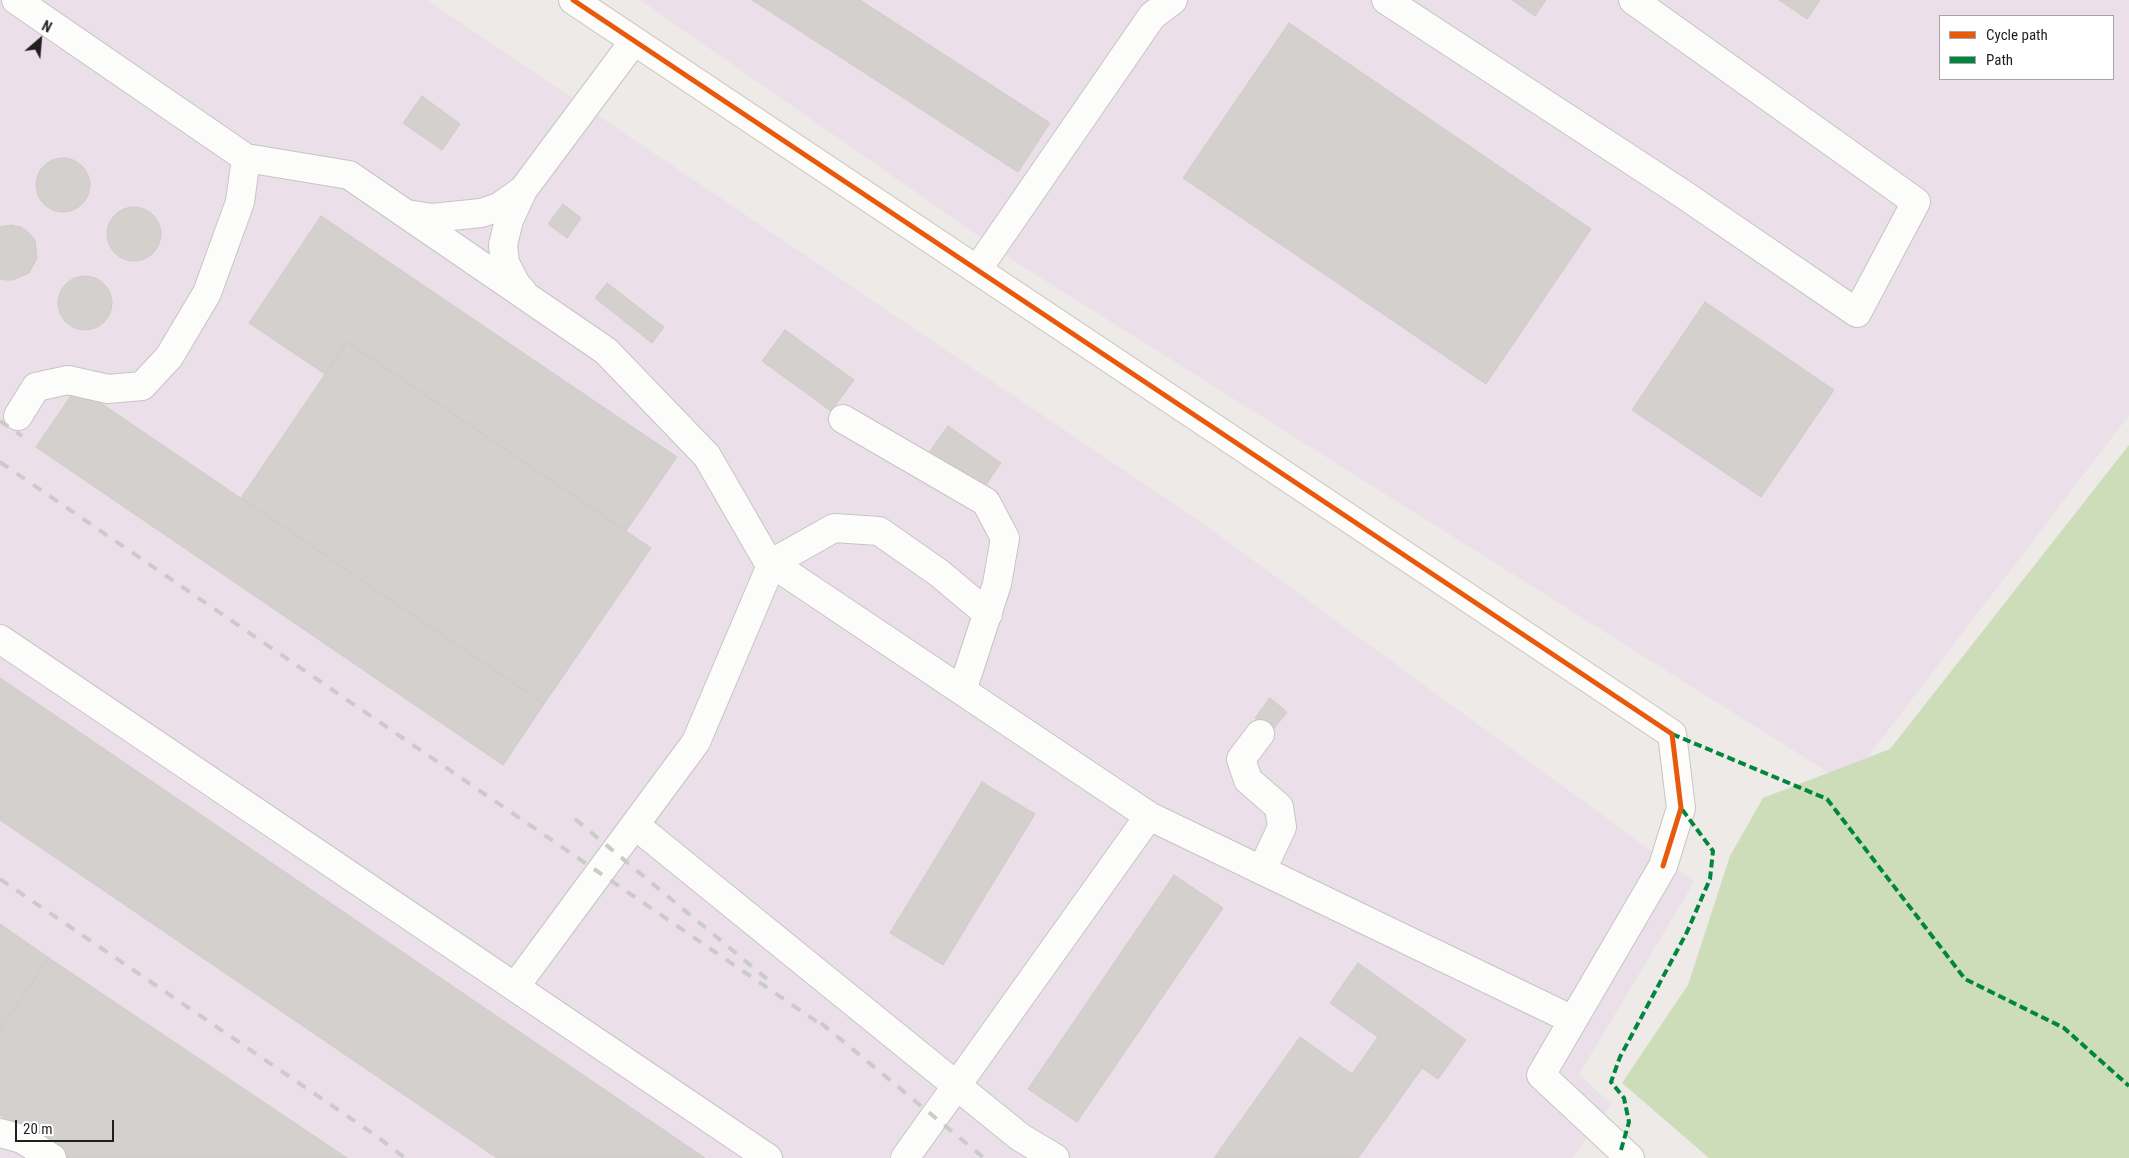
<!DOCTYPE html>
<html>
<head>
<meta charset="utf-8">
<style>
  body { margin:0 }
  #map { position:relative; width:2129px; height:1158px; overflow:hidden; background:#edeae7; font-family:"Roboto Condensed",sans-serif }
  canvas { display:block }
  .legend { position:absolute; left:1939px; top:15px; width:175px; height:65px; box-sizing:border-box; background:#fff; border:1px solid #a5a5a5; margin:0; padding:6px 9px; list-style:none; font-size:15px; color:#1f1f1f }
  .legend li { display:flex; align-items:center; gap:10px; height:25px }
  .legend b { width:25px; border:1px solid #a5a5a5 }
  .north { position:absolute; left:15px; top:15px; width:50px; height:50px; -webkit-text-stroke:4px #fff; paint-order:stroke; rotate:27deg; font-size:14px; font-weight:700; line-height:20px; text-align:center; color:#1f1f1f }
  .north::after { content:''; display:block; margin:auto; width:18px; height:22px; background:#1f1f1f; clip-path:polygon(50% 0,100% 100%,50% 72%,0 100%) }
  .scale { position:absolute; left:15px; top:1120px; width:99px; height:22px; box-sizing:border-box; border:2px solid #1f1f1f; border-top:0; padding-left:6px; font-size:15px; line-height:18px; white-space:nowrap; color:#1f1f1f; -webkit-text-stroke:4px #fff; paint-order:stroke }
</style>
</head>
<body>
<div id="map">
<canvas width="2129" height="1158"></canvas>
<ul class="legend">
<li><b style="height:6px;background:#e8590c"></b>Cycle path</li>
<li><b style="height:6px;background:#00873e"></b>Path</li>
</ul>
<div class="north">N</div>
<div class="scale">20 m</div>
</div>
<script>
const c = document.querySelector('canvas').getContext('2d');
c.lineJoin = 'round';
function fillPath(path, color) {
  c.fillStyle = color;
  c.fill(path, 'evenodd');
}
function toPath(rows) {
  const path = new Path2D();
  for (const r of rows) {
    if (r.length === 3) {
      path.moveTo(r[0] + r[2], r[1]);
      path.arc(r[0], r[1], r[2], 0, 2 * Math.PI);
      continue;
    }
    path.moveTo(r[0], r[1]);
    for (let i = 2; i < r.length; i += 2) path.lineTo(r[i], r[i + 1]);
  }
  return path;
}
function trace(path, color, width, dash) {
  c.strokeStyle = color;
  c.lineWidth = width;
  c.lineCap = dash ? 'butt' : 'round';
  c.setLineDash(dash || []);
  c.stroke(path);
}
fillPath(toPath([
  [0,0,427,0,1202,523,1694,882,1579,1074,1611,1104,1572,1158,0,1158],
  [640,0,2129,0,2129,415,1847,784,1019,264],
  [1940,16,2113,16,2113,79,1940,79]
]), '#ebdfe9');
fillPath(toPath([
  [2129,445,2129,1158,1709,1158,1622,1083,1688,985,1730,856,1763,798,1890,749]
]), '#cdddba');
const building = toPath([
  [752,0,860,0,1050,123,1018,172,752,0],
  [1512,0,1546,0,1535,16,1512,0],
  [1779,0,1820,0,1807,19,1779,0],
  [1289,23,1591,229,1486,384,1183,178,1289,23],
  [422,96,460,124,442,150,403,123,422,96],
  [63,185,27],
  [563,204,581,218,567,238,548,224,563,204],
  [134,234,27],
  [321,216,677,457,626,531,347,342,325,374,249,323,321,216],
  [11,225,21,227,29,233,35,240,37,258,29,273,13,280,5,280,0,279,0,227,11,225],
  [85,303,27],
  [607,283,664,327,652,343,595,298,607,283],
  [1705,302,1834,390,1761,497,1632,410,1705,302],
  [785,330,854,380,831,411,762,361,785,330],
  [347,342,651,548,544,704,241,498,347,342],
  [77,387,544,704,503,765,36,447,77,387],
  [948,426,1001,463,981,492,928,454,948,426],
  [0,678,705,1158,497,1158,0,820,0,678],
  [1270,698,1287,712,1272,731,1255,718,1270,698],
  [982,782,1035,814,943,965,890,933,982,782],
  [1174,875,1223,908,1077,1122,1028,1089,1174,875],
  [0,924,49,958,0,1031,0,924],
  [49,958,347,1158,64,1158,0,1115,0,1031,49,958],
  [1358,963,1466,1040,1438,1079,1422,1068,1358,1158,1214,1158,1300,1037,1352,1074,1378,1037,1330,1003,1358,963]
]);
fillPath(building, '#d4d0ce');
trace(building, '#d1cbc8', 1);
const minor = toPath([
  [16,0,246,158,349,175,606,351,707,456,767,560,1149,816,1573,1020],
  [573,0,1672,734,1681,808,1663,866,1541,1075,1630,1158],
  [1386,0,1683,194,1857,313,1916,202,1633,0],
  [523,190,509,220,503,245,505,263,516,284,523,292],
  [407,214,432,218,481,213,499,207,523,190,634,41],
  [977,270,1152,16,1173,0],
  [18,416,36,387,68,380,108,389,142,386,169,357,207,293,240,202,246,158],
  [843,419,986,502,1005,538,997,584,962,691],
  [0,639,768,1158],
  [1260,734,1241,759,1248,780,1279,807,1282,827,1262,870],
  [635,825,1020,1137,1055,1158],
  [515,987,696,742,772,563,834,528,879,531,939,573,988,614],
  [0,1133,22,1139,52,1158],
  [905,1158,1149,816]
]);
trace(minor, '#c6c5c3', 30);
trace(minor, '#fcfcfb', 28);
trace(toPath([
  [0,421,22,436],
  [0,462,826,1028],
  [575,819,773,984],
  [0,879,375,1135,405,1158],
  [821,1023,984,1158]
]), '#cbcbca', 4, [10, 10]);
trace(toPath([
  [1672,734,1827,799,1965,979,2064,1028,2129,1086],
  [1621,1150,1629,1122,1624,1098,1611,1082,1620,1057,1687,932,1710,879,1713,851,1681,808]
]), '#00873e', 4, [8, 4]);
trace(toPath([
  [573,0,1672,734,1681,808,1663,866]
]), '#e8590c', 5);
</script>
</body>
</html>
